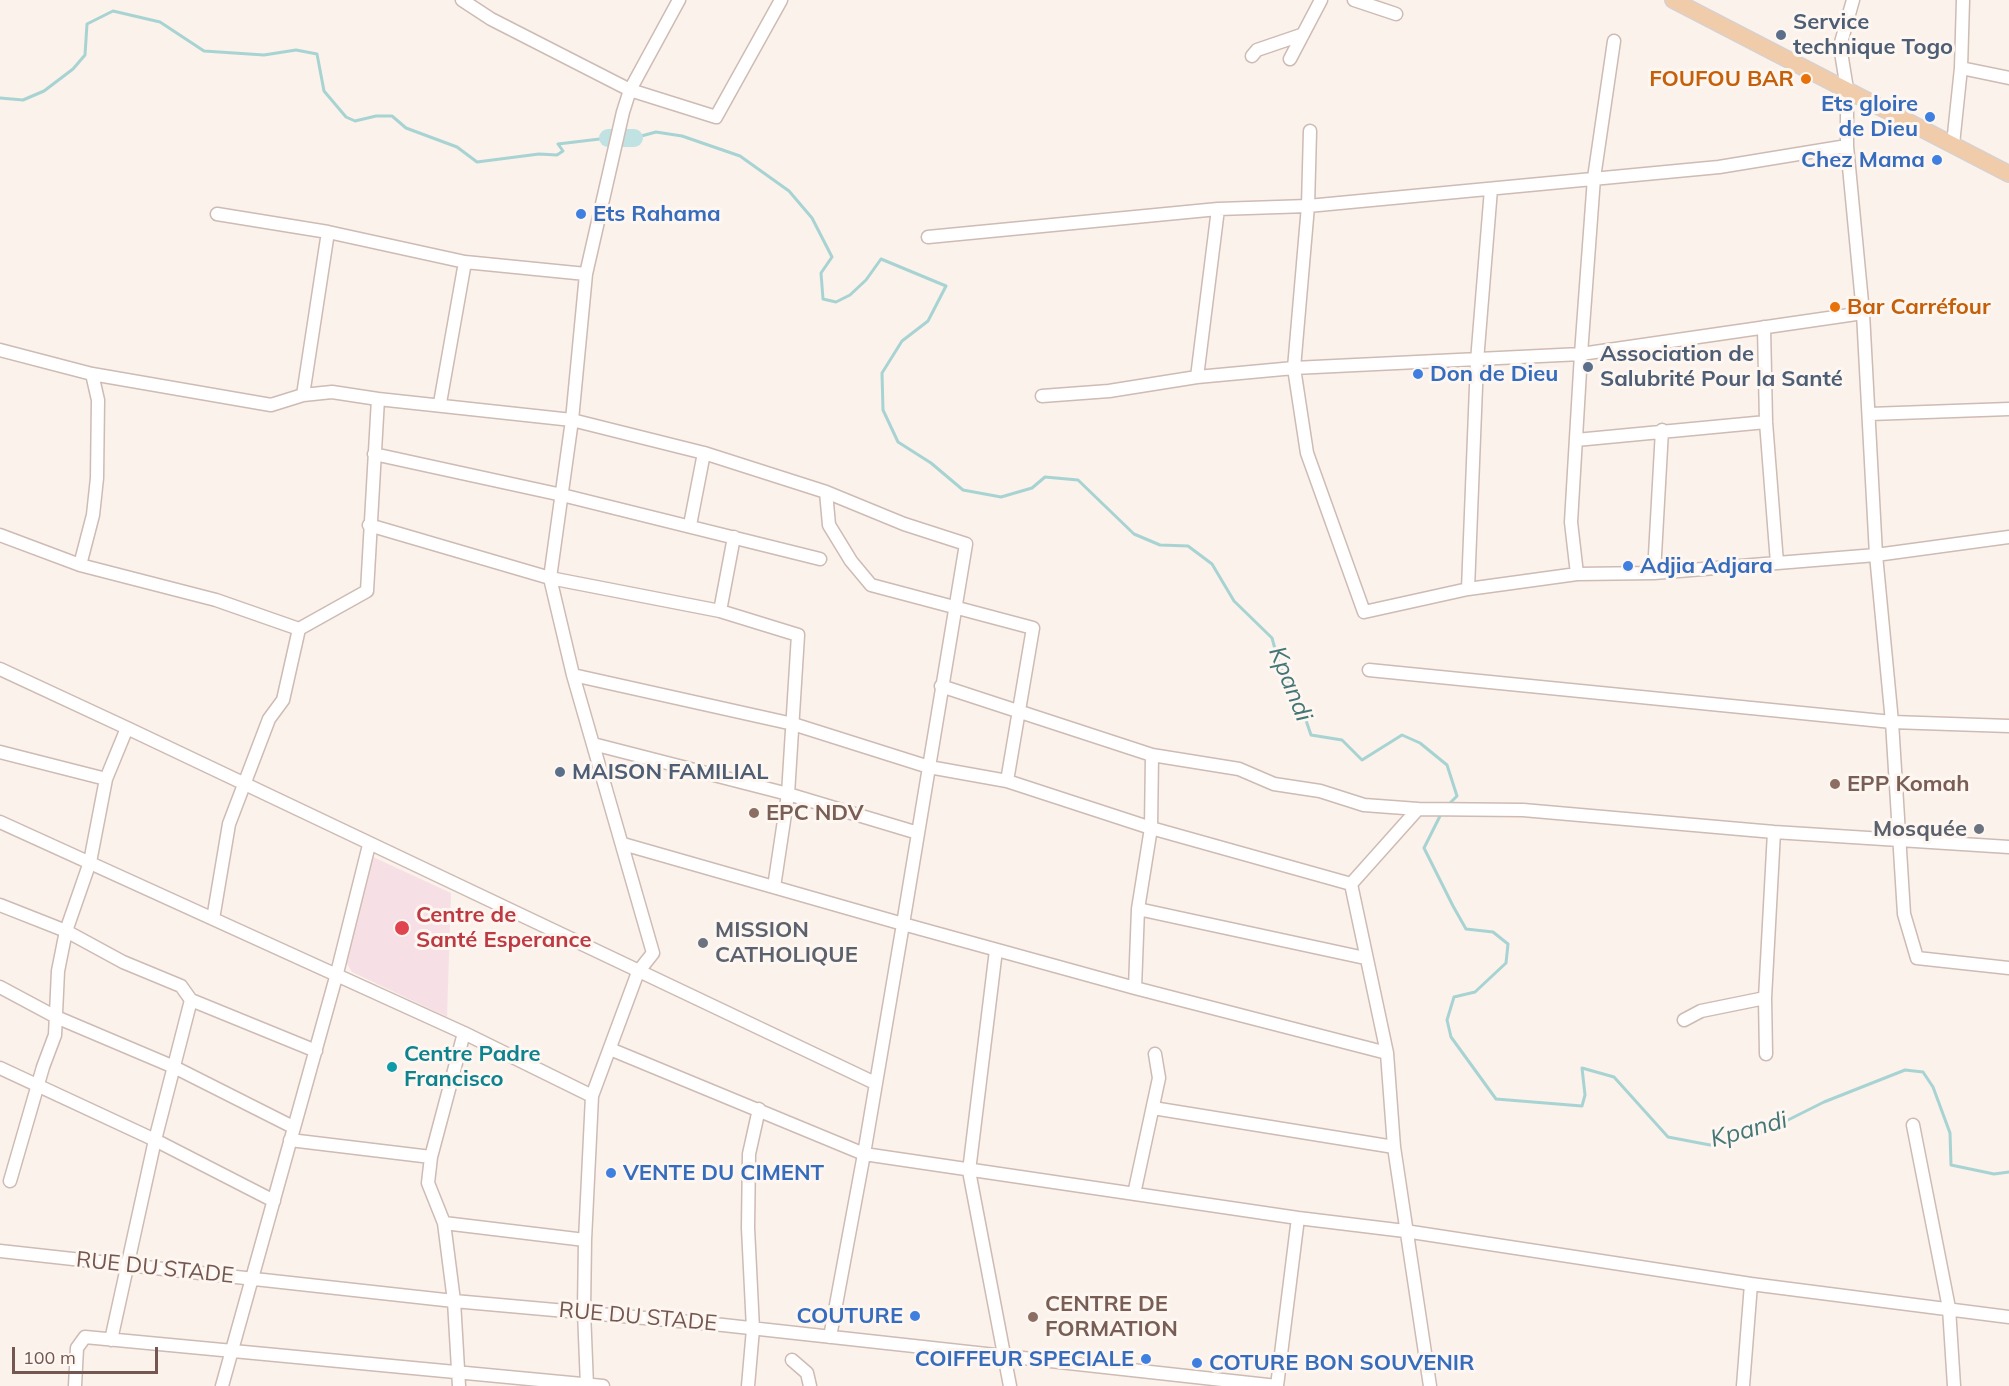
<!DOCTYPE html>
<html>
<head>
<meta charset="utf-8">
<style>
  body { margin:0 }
  #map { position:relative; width:2009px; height:1386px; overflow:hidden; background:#faf2eb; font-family:Mulish,sans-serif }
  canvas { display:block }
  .scale { position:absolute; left:12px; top:1347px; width:146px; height:27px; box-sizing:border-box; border:3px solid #735750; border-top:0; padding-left:8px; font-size:18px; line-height:21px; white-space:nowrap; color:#735750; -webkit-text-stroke:4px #fdf6f1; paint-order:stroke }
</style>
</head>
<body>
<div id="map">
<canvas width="2009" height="1386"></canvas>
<div class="scale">100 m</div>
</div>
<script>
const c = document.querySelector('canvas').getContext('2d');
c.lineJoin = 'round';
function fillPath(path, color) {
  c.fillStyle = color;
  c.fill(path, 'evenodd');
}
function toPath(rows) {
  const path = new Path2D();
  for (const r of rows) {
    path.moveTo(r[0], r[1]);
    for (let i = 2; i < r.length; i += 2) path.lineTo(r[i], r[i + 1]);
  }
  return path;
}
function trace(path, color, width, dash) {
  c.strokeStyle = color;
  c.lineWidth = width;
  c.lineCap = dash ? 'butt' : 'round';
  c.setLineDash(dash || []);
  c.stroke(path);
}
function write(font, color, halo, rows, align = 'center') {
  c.font = font + ' Mulish,sans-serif';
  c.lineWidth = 6;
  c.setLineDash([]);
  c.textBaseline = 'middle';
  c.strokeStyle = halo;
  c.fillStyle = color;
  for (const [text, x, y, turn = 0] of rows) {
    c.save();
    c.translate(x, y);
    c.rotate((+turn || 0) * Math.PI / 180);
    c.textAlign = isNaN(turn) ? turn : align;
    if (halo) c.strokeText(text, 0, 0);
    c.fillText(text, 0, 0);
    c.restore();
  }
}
fillPath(toPath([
  [373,857,451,893,447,1017,352,972,346,962]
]), '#f7dfe6');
trace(toPath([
  [0,98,23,100,44,91,73,69,85,55,87,24,113,11,160,22,204,51,264,55,296,50,317,54,324,91,346,117,355,121,376,116,392,116,406,128,457,147,477,162,539,154,557,155,563,151,558,144,608,138],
  [634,138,656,132,682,136,740,156,789,191,812,218,832,257,821,273,823,299,836,302,850,295,866,280,881,259,946,286,928,321,902,341,882,373,883,410,898,442,931,463,963,490,1001,497,1032,488,1045,477,1078,480,1134,534,1160,545,1188,546,1212,564,1234,601,1272,638,1280,667,1299,700,1311,735,1342,740,1362,760,1402,735,1420,743,1447,765,1457,796,1448,805],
  [1442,812,1424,848,1453,906,1466,929,1493,932,1508,944,1506,963,1475,992,1454,997,1447,1020,1451,1037,1496,1099,1582,1106,1585,1095,1582,1068,1614,1077,1668,1137,1710,1145,1766,1131,1824,1102,1905,1070,1923,1072,1933,1087,1950,1133,1951,1165,1994,1174,2009,1172]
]), '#a8d3d3', 3);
trace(toPath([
  [608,138,634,138]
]), '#c1e2e2', 18);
const minor = toPath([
  [462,0,491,19,630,90,716,117,781,0],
  [679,0,630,90,623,112,586,274,572,420,550,578,720,611,798,635,788,794,774,887],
  [1354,0,1396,14],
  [1252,56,1257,50,1301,35],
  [1290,59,1321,0],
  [1961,68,2009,78],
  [1310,131,1308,206,1294,368,1307,453,1364,612,1468,589,1577,574,1654,573,1876,555,1863,313,1847,146,1847,89,1840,46,1853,0],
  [1953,144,1961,68,1963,0],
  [217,214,328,232,465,262,586,274],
  [928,237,1218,209,1308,206,1719,167,1847,146],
  [1764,327,1766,422,1777,563],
  [0,350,92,374,271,405,303,395,332,392,378,399],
  [1197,377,1218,209],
  [303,395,328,232],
  [1042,396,1109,391,1197,377,1294,368,1581,354,1863,313],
  [440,403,465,262],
  [1870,414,2009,409],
  [1576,440,1766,422],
  [374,454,562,495,820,559],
  [826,492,829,525,851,561,871,585,1033,628,1007,781],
  [369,525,550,578,573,675,653,953,638,972,592,1096,585,1240,584,1311,587,1386],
  [690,525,704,453],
  [0,535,80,565,216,600,299,629],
  [2009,537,1876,555,1892,722,1904,914,1917,958,2009,968],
  [80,565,93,515,97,478,98,400,92,374],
  [1654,573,1662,430],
  [1577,574,1571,522,1581,354,1594,178,1614,41],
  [1468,589,1477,361,1491,189],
  [720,611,734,537],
  [0,669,127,728,106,779,90,862,66,931,58,971,55,1035,43,1067,10,1181],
  [1369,670,1892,722,2009,726],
  [573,675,793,724,929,767,1007,781,1151,828,1351,884],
  [941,686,1152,755,1239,769,1274,784,1320,791,1364,805,1418,809],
  [127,728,875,1083],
  [593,744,788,794,918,833],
  [0,752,106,779],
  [0,822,464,1033,592,1096],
  [1351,884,1418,809,1523,810,1774,832,2009,847],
  [1351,884,1387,1053,1394,1147,1430,1386],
  [0,905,66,931,123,962,181,986,191,1000,316,1051],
  [1138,909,1365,958],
  [213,919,229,824,269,719,283,700,299,629,367,591,378,399,572,420,704,453,826,492,904,524,966,544,903,924,623,844],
  [996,950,969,1171,1010,1386],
  [0,987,56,1017,174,1067,293,1127],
  [1135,988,1138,909,1151,828,1152,755],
  [1684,1020,1701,1011,1765,998],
  [610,1049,864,1154,1298,1218,1405,1231,1751,1284,1743,1386],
  [1766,1054,1765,998,1774,832],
  [0,1068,155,1140,274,1201],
  [1153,1108,1394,1147],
  [1913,1125,1949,1308,1954,1386],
  [290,1140,431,1157],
  [1134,1194,1159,1078,1155,1054],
  [444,1223,585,1240],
  [0,1251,454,1301,723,1325,1277,1386],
  [1751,1284,2009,1317],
  [830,1337,864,1154,903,924,1135,988,1387,1053],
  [111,1340,155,1140,191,1000],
  [792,1360,807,1373,810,1386],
  [75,1386,77,1348,85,1337,603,1386],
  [222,1386,336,977,369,845],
  [459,1386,454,1301,444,1223,428,1183,431,1157,464,1033],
  [748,1386,753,1329,748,1228,749,1154,759,1109],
  [1277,1386,1298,1218]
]);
const major = toPath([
  [1673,0,2009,174]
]);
trace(minor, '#cebbb4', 15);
trace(major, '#d8d0ce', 18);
trace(minor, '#fff', 12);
trace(major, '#f1ccab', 15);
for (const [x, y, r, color] of [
  [1781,35,6,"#5c6f8a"],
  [1806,79,6,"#e8710a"],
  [1930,117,6,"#3f7fe0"],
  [1937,160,6,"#3f7fe0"],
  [581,214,6,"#3f7fe0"],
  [1835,307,6,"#e8710a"],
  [1588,367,6,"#5c6f8a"],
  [1418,374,6,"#3f7fe0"],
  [1628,566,6,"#3f7fe0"],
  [560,772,6,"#5c6f8a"],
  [1835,784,6,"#8d6e63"],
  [754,813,6,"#8d6e63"],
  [1979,829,6,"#6b7280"],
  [402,928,8,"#e0444e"],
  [703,943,6,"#6b7280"],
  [392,1067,6,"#0f9aa8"],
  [611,1173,6,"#3f7fe0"],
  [915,1316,6,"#3f7fe0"],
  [1033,1317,6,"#8d6e63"],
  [1146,1359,6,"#3f7fe0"],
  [1197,1363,6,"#3f7fe0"]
]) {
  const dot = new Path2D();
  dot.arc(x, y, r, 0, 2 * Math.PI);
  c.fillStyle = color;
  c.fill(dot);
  trace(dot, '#fdf6f1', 2);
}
write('bold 22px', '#4e5e75', '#fdf6f1', [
  ["Service",1793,22],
  ["technique Togo",1793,47],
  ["Association de",1600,354],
  ["Salubrité Pour la Santé",1600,379],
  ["MAISON FAMILIAL",572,772]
], 'left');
write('bold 22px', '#c56008', '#fdf6f1', [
  ["FOUFOU BAR",1794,79],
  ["Bar Carréfour",1847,307,"left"]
], 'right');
write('bold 22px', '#366cbe', '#fdf6f1', [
  ["Ets gloire",1918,104,"right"],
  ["de Dieu",1918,129,"right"],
  ["Chez Mama",1925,160,"right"],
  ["Ets Rahama",593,214],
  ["Don de Dieu",1430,374],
  ["Adjia Adjara",1640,566],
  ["VENTE DU CIMENT",623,1173],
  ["COUTURE",903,1316,"right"],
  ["COIFFEUR SPECIALE",1134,1359,"right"],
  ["COTURE BON SOUVENIR",1209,1363]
], 'left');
write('bold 22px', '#785e54', '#fdf6f1', [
  ["EPP Komah",1847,784],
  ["EPC NDV",766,813],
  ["CENTRE DE",1045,1304],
  ["FORMATION",1045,1329]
], 'left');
write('bold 22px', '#5b616d', '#fdf6f1', [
  ["Mosquée",1967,829],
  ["MISSION",715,930,"left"],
  ["CATHOLIQUE",715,955,"left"]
], 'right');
write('bold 22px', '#be3a42', '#fdf6f1', [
  ["Centre de",416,915],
  ["Santé Esperance",416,940]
], 'left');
write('bold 22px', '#0d838f', '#fdf6f1', [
  ["Centre Padre",404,1054],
  ["Francisco",404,1079]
], 'left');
write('22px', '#735750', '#fdf6f1', [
  ["RUE DU STADE",155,1268,6],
  ["RUE DU STADE",638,1317,5]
]);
write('italic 24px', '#457676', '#fdf6f1', [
  ["Kpandi",1290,684,68],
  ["Kpandi",1749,1130,-15]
]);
</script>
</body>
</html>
